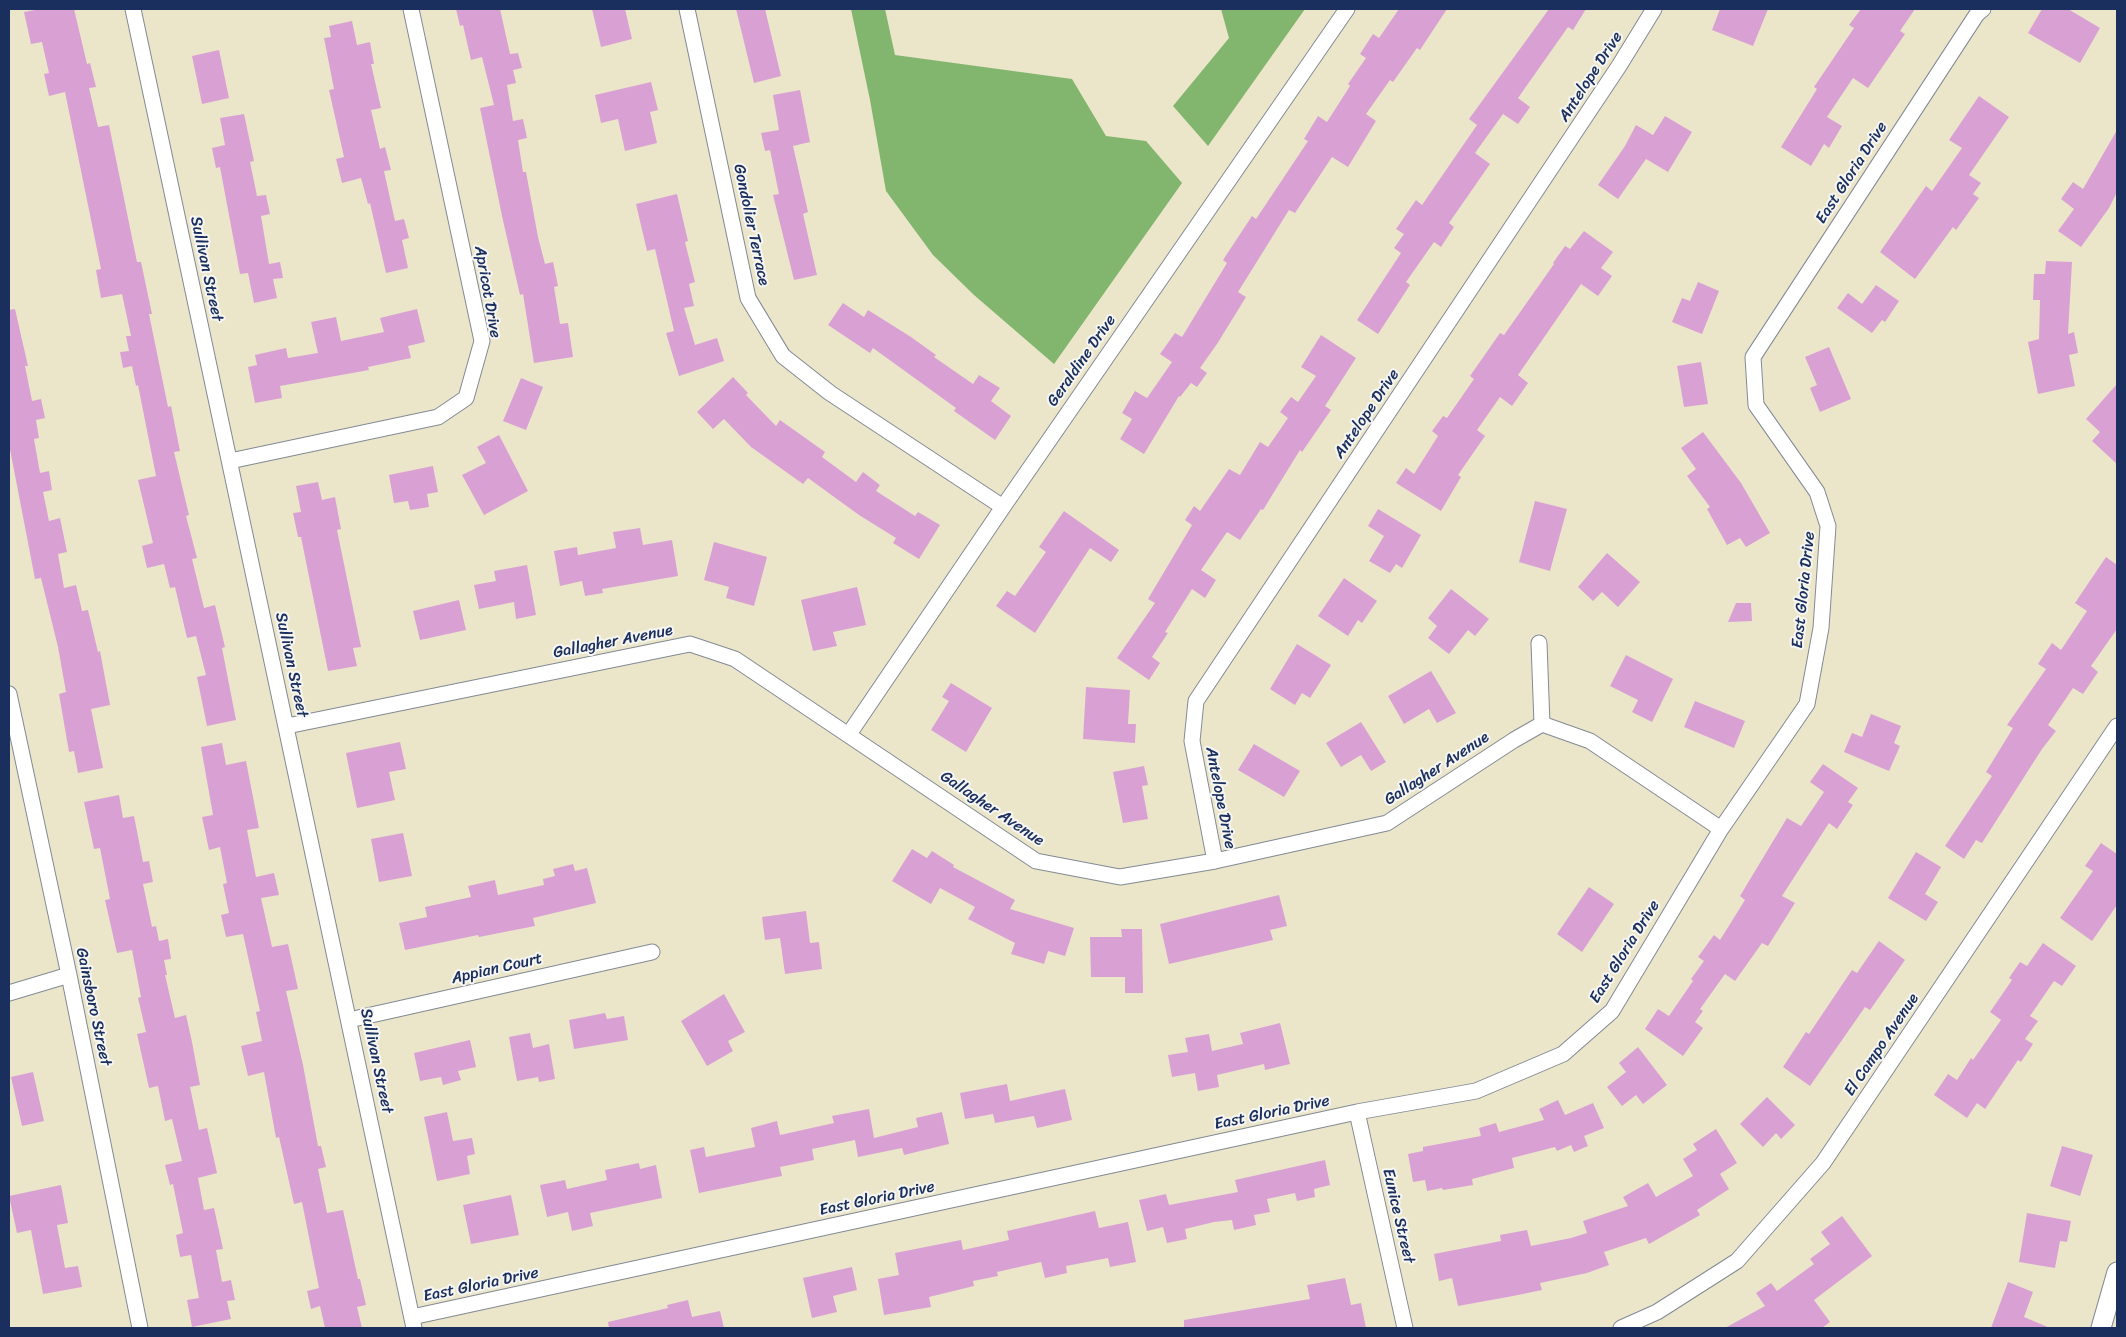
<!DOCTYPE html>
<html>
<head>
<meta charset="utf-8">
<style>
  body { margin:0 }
  #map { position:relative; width:2126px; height:1337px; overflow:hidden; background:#ebe6ca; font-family:Sriracha,sans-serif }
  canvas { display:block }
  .frame { position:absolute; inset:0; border:10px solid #1b2f5e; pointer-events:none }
</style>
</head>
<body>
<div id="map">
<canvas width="2126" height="1337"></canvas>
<div class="frame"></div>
</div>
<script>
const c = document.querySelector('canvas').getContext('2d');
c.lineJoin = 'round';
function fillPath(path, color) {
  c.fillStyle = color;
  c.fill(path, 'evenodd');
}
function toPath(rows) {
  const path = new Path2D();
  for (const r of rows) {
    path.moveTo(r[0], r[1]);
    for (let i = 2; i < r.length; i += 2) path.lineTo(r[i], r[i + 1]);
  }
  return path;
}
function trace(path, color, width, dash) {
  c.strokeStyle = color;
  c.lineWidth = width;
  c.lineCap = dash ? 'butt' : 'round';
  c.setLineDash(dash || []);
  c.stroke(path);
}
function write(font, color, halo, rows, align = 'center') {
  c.font = font + ' Sriracha,sans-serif';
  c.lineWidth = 4;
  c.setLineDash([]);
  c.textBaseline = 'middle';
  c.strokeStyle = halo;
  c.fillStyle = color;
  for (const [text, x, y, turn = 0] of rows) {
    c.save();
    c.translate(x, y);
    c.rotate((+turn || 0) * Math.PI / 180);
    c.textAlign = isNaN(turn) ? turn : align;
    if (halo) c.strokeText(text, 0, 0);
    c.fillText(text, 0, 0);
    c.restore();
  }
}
fillPath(toPath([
  [851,9,885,9,895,55,1072,79,1106,136,1146,141,1182,183,1054,364,974,295,933,255,886,191,870,100],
  [1221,9,1305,9,1208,146,1173,106,1229,38]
]), '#82b56e');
fillPath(toPath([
  [41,9,74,9,87,64,90,63,96,87,89,88,98,127,109,125,137,262,141,262,152,314,149,314,168,407,171,406,180,451,174,452,189,515,186,516,197,558,192,559,204,608,215,605,225,647,222,648,236,720,207,726,197,677,206,675,196,636,187,638,175,587,170,588,164,564,147,568,142,546,153,543,138,480,156,476,138,385,136,386,132,366,123,368,120,352,129,351,126,336,131,336,122,294,101,298,96,270,101,269,65,92,49,96,44,74,49,73,42,42,31,44,24,12],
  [456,9,500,9,510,54,518,53,522,68,513,70,516,83,507,85,513,121,523,119,527,138,518,140,523,172,526,172,538,237,545,264,553,262,558,286,554,287,560,324,568,323,573,357,534,363,523,294,520,295,502,216,480,108,494,105,482,57,471,60,463,25,460,26],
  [592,9,625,9,632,39,601,47],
  [736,9,765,9,781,76,754,83],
  [1399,9,1447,9,1420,50,1417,48,1393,82,1390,80,1366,114,1376,121,1348,167,1332,157,1295,213,1289,210,1238,292,1246,297,1217,344,1200,368,1207,373,1197,387,1191,383,1180,397,1179,396,1144,454,1120,439,1132,419,1122,413,1135,391,1147,398,1172,362,1160,354,1175,333,1182,337,1227,263,1223,260,1252,216,1256,219,1308,141,1304,139,1318,116,1327,122,1350,86,1348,84,1366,58,1360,54,1373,34,1379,38],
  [1549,9,1586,9,1573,30,1568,27,1518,98,1530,107,1518,124,1503,114,1475,153,1490,164,1449,223,1454,227,1441,247,1434,242,1406,282,1410,285,1378,334,1357,320,1401,253,1394,248,1404,234,1396,229,1416,200,1422,205,1477,125,1469,119],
  [1720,9,1768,9,1753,46,1712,30],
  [1861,9,1915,9,1900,31,1905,34,1868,88,1853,78,1827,117,1842,126,1829,148,1824,144,1811,166,1781,147,1817,89,1814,87,1854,28,1849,25],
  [2042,9,2068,9,2100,28,2080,63,2028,33],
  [352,21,357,45,370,42,374,64,371,64,381,108,371,110,380,149,385,147,391,170,384,171,395,221,404,219,409,238,402,240,408,268,386,273,370,203,368,204,361,178,342,183,336,159,344,157,329,90,334,89,324,38,331,37,329,26],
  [219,50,229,98,202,104,192,56],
  [651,82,658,110,650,112,657,143,625,151,618,119,601,123,595,95],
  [800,90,810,142,793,146,808,212,803,214,817,275,794,280,773,195,779,194,770,150,765,151,761,133,779,130,773,95],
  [1979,96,2009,117,1969,175,1981,183,1973,194,1979,198,1956,230,1953,227,1915,279,1880,252,1926,186,1932,191,1962,148,1949,140],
  [244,114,254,161,250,162,257,196,266,195,270,214,261,216,269,264,280,262,283,278,273,279,277,298,254,303,248,273,240,274,220,167,216,168,212,148,225,145,220,118],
  [1665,116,1692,132,1668,172,1646,159,1618,199,1598,185,1625,146,1636,125,1653,135],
  [2117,130,2117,192,2109,208,2081,247,2058,231,2074,209,2061,199,2073,182,2083,189],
  [677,194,688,241,685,242,695,282,689,284,694,306,684,308,695,345,717,338,724,361,679,376,666,333,674,331,655,249,647,251,636,204],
  [1584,231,1613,252,1601,268,1612,276,1598,296,1581,284,1518,375,1528,383,1512,406,1500,397,1477,430,1485,436,1458,475,1461,477,1441,511,1396,483,1406,468,1414,474,1438,436,1432,431,1443,416,1447,418,1474,379,1470,376,1500,333,1504,335,1554,264,1553,263,1565,246,1570,249],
  [2046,261,2072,262,2068,334,2074,332,2078,353,2069,355,2075,386,2038,394,2028,342,2039,339,2040,300,2033,300,2034,274,2045,274],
  [1698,282,1719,291,1702,334,1672,322,1682,298,1690,301],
  [1876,285,1899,301,1885,322,1882,320,1872,333,1837,308,1848,293,1862,304],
  [843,303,864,317,868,310,911,337,936,355,934,357,973,384,979,375,1000,388,991,401,1011,416,995,440,954,411,956,408,873,348,870,353,828,325],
  [15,309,28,366,25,366,32,401,41,399,45,418,36,420,39,438,34,439,40,473,49,471,52,490,43,492,49,521,60,518,67,552,58,554,64,588,76,585,82,611,88,610,98,652,100,651,110,705,91,709,103,768,78,773,74,751,69,752,59,694,66,692,58,647,41,578,35,579,9,444,9,310],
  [417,309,425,342,408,346,411,358,368,367,369,370,280,386,282,398,255,403,248,367,257,365,255,355,286,348,288,358,318,353,311,322,336,317,341,341,384,332,380,318],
  [1321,335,1356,358,1325,406,1331,410,1302,452,1300,450,1263,510,1261,509,1240,540,1227,532,1201,570,1216,580,1205,598,1192,589,1165,632,1168,633,1152,657,1160,663,1149,680,1117,658,1155,603,1148,599,1192,525,1185,520,1194,506,1200,511,1229,469,1240,475,1260,442,1268,447,1288,418,1280,412,1291,397,1298,402,1316,376,1301,367],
  [1829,347,1851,399,1820,412,1810,388,1817,385,1805,357],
  [1701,362,1708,404,1684,407,1677,366],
  [733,377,748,393,746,395,776,426,780,420,825,452,822,457,856,482,863,472,880,485,876,491,915,516,918,512,940,525,919,559,893,543,896,538,859,515,808,478,803,484,751,447,724,419,713,429,697,412],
  [521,378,543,387,526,430,503,421],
  [2117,384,2117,464,2092,441,2100,432,2086,419],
  [1703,432,1741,483,1770,533,1746,547,1740,538,1727,545,1707,509,1710,507,1687,476,1696,469,1681,448],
  [499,435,528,491,484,515,462,475,486,463,477,447],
  [433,466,438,492,427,494,429,507,410,510,408,501,394,503,389,475],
  [318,482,322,500,335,497,341,529,337,530,361,647,353,648,357,666,328,671,301,537,298,537,293,513,301,512,296,486],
  [1535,501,1567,509,1550,571,1519,562],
  [1378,509,1421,535,1402,568,1396,564,1390,573,1369,561,1384,536,1368,526],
  [1064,511,1119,550,1111,562,1090,548,1035,633,996,606,1007,591,1015,596,1046,552,1039,547],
  [640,528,643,545,672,540,678,576,602,589,603,593,585,596,582,581,560,586,554,551,577,547,578,555,616,548,613,532],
  [714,542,767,557,754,606,726,598,729,587,704,580],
  [1607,553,1640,582,1618,607,1602,592,1593,601,1578,587],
  [2106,557,2117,565,2117,629,2091,666,2098,672,2083,694,2073,688,2048,725,2056,731,2042,749,1982,843,1976,840,1964,859,1945,846,1992,776,1986,772,2013,728,2007,725,2046,669,2038,664,2052,643,2061,650,2087,611,2075,603],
  [527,565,536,615,516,619,514,602,479,609,474,585,496,581,494,571],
  [1344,578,1377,601,1362,623,1358,620,1348,636,1318,616],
  [857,587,866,625,833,632,837,646,813,651,801,600],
  [1451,589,1489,619,1475,636,1468,630,1449,654,1428,638,1437,626,1428,618],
  [459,600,466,630,420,640,413,611],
  [1736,603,1751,603,1752,621,1728,622],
  [1297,644,1331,665,1310,698,1302,693,1295,705,1270,689],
  [1626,655,1673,679,1652,722,1632,712,1638,700,1610,686],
  [1431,671,1456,713,1437,723,1429,709,1404,724,1388,696],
  [951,683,992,708,966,752,931,730,949,701,942,697],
  [1086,687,1130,690,1128,724,1136,724,1135,743,1083,739],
  [1695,701,1745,721,1734,748,1684,727],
  [1871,714,1901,726,1894,743,1900,746,1889,771,1844,752,1852,733,1862,737],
  [1361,722,1386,762,1371,771,1361,755,1341,767,1326,743],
  [400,742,406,769,389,772,395,800,357,808,346,753],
  [222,743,226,765,246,761,259,828,247,830,256,877,274,873,279,895,261,898,272,947,288,944,298,989,286,991,303,1065,318,1146,321,1146,326,1167,318,1169,327,1213,343,1210,358,1279,360,1279,366,1305,357,1307,362,1328,325,1328,320,1306,311,1309,307,1291,319,1288,302,1202,294,1204,279,1137,276,1138,264,1072,248,1076,241,1046,262,1041,256,1012,260,1011,243,934,226,937,221,915,229,913,223,884,227,883,220,847,209,850,202,817,213,815,201,747],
  [1254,744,1300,771,1284,797,1238,770],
  [1823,764,1858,788,1848,802,1853,805,1837,829,1829,823,1782,896,1795,903,1768,946,1762,943,1735,981,1725,974,1700,1009,1703,1011,1695,1022,1703,1028,1683,1056,1645,1029,1658,1009,1669,1016,1693,981,1691,979,1704,961,1698,957,1714,935,1720,940,1745,900,1740,896,1787,818,1801,826,1824,792,1810,782],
  [1144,766,1148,785,1142,786,1148,819,1123,823,1113,772],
  [119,795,123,818,134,816,143,862,149,861,153,882,143,884,152,927,156,926,159,941,168,939,171,959,164,960,167,975,165,975,175,1018,186,1015,192,1042,200,1085,190,1087,199,1130,207,1128,217,1173,198,1178,204,1210,214,1208,223,1249,216,1250,222,1282,231,1280,235,1300,227,1301,231,1319,192,1327,187,1300,199,1298,191,1255,180,1257,176,1235,183,1233,173,1184,170,1185,165,1165,182,1161,172,1119,165,1121,158,1086,149,1088,137,1034,146,1032,138,998,141,997,132,950,117,953,105,900,110,899,100,848,94,849,84,802],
  [403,833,412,876,379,882,371,839],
  [2101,843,2117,854,2117,905,2092,941,2060,918,2093,871,2085,866],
  [912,849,927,858,932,851,954,865,953,867,1015,900,1010,909,1074,928,1065,956,1048,951,1044,964,1011,954,1015,943,968,919,975,907,940,888,931,904,892,881],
  [1916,852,1941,867,1925,894,1938,902,1926,921,1888,898],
  [573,864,575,871,587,868,596,903,533,918,535,926,479,937,478,935,405,950,399,923,427,917,425,907,471,897,468,886,495,880,498,895,544,885,543,879,555,876,553,869],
  [1589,887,1614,904,1582,952,1557,934],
  [1279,895,1287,926,1270,930,1273,940,1169,964,1160,924],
  [806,911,810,943,819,942,822,969,785,974,780,938,765,940,762,917],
  [1121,929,1142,929,1143,993,1125,993,1125,977,1091,977,1090,937,1122,937],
  [1879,941,1905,960,1870,1010,1865,1007,1810,1086,1783,1067,1806,1032,1809,1034,1852,970,1857,973],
  [2043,943,2076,966,2062,986,2054,981,2030,1016,2038,1021,2025,1039,2033,1044,2021,1062,2018,1060,1985,1109,1977,1103,1967,1118,1934,1095,1948,1074,1957,1080,1971,1058,1973,1060,2001,1020,1990,1012,2012,980,2009,978,2020,962,2027,966],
  [724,994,745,1032,728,1041,733,1051,707,1066,681,1021],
  [605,1013,607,1019,624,1016,628,1040,574,1049,569,1020],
  [1280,1023,1290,1064,1265,1070,1264,1064,1217,1075,1219,1087,1198,1091,1195,1073,1172,1077,1168,1055,1188,1052,1185,1038,1209,1034,1212,1051,1243,1044,1240,1033],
  [530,1033,533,1048,549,1044,555,1079,539,1082,538,1077,517,1081,509,1037],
  [470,1040,476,1067,458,1071,461,1080,443,1085,441,1077,420,1081,414,1053],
  [1638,1047,1667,1085,1643,1104,1636,1095,1622,1106,1607,1087,1626,1072,1619,1063],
  [33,1072,44,1121,22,1126,11,1077],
  [1007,1084,1010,1101,1065,1089,1072,1120,1037,1128,1034,1116,995,1123,993,1114,965,1119,960,1093],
  [1767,1097,1795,1125,1781,1139,1776,1133,1763,1147,1740,1124],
  [1558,1100,1565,1115,1593,1103,1604,1128,1584,1136,1588,1146,1574,1152,1571,1145,1557,1151,1555,1147,1512,1158,1514,1168,1472,1179,1473,1185,1443,1190,1442,1188,1427,1191,1425,1180,1413,1182,1408,1154,1423,1151,1423,1147,1481,1136,1479,1128,1496,1123,1499,1132,1544,1120,1539,1109],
  [869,1109,874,1138,918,1127,916,1118,942,1112,949,1144,904,1155,902,1148,858,1157,855,1140,812,1149,814,1160,780,1167,782,1176,699,1193,690,1150,704,1147,706,1157,755,1147,751,1128,777,1121,780,1135,834,1123,832,1116],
  [447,1112,453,1141,472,1138,475,1154,467,1156,470,1174,437,1181,424,1117],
  [1716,1129,1737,1163,1720,1174,1729,1189,1697,1210,1700,1215,1649,1244,1646,1238,1604,1252,1609,1265,1587,1273,1540,1283,1542,1290,1513,1296,1458,1306,1452,1278,1439,1281,1434,1254,1501,1241,1500,1235,1527,1230,1531,1246,1571,1238,1587,1233,1583,1221,1628,1206,1623,1197,1648,1183,1656,1197,1693,1176,1683,1159,1697,1150,1693,1144],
  [2062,1146,2093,1155,2080,1196,2050,1186],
  [1325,1160,1330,1185,1314,1189,1315,1197,1297,1201,1295,1193,1267,1199,1270,1212,1254,1215,1256,1225,1234,1230,1232,1220,1214,1222,1185,1229,1187,1239,1167,1243,1163,1227,1147,1231,1139,1200,1166,1194,1169,1205,1238,1192,1235,1180],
  [639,1163,640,1169,656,1165,662,1198,590,1213,593,1226,572,1231,568,1212,547,1217,540,1185,565,1180,567,1189,607,1180,605,1170],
  [61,1185,68,1223,57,1225,65,1268,78,1266,82,1287,43,1294,31,1230,17,1233,9,1196],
  [511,1195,519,1235,471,1244,463,1205],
  [1095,1211,1099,1228,1128,1222,1136,1262,1110,1267,1108,1258,1066,1266,1067,1273,1045,1278,1041,1262,997,1272,998,1276,973,1281,974,1286,929,1297,931,1307,884,1315,878,1279,899,1275,895,1253,961,1240,963,1250,1009,1240,1007,1231],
  [2027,1213,2071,1221,2067,1242,2060,1241,2055,1268,2019,1262],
  [1842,1216,1872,1256,1814,1300,1830,1322,1822,1328,1725,1328,1765,1306,1756,1293,1771,1283,1777,1291,1814,1264,1810,1259,1830,1244,1821,1232],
  [852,1267,857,1290,833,1296,837,1312,812,1318,803,1278],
  [1345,1278,1351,1305,1361,1303,1366,1328,1184,1328,1184,1320,1310,1299,1307,1285],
  [2008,1282,2033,1292,2024,1317,2050,1328,1991,1328],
  [688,1300,692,1317,720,1311,724,1328,609,1328,608,1322,668,1308,667,1305]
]), '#d9a1d3');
const minor = toPath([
  [133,9,414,1328],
  [687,9,748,298,783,356,830,393,1003,507],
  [230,461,438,417,466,398,482,341,411,9],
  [1539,643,1542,724],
  [9,694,69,975,140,1328],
  [287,726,690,644,735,659,1036,861,1120,877,1215,861,1387,823,1514,740,1542,724,1590,741,1721,829],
  [849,734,1003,507,1347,9],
  [1215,861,1192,741,1196,701,1619,66,1654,9],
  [9,993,69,975],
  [349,1020,652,952],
  [1357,1112,1405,1328],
  [412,1317,1357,1112,1476,1091,1563,1054,1612,1011,1721,829,1807,704,1821,628,1828,526,1817,492,1756,405,1753,357,1977,14,1983,9],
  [1621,1328,1657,1312,1737,1261,1823,1163,2117,726]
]);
const tertiary = toPath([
  [2101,1328,2117,1272]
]);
trace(minor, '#838a94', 17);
trace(tertiary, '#838a94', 21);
trace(minor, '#fff', 15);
trace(tertiary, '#fff', 19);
write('16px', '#1b2f5e', '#f6f6f2', [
  ["Antelope Drive",1591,77,-57],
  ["East Gloria Drive",1852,173,-57],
  ["Gondolier Terrace",751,225,78],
  ["Sullivan Street",206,269,78],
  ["Apricot Drive",487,292,80],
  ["Geraldine Drive",1082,361,-55],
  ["Antelope Drive",1367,414,-56],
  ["East Gloria Drive",1804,590,-84],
  ["Gallagher Avenue",613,642,-11],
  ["Sullivan Street",291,665,78],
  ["Gallagher Avenue",1437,769,-33],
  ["Antelope Drive",1220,798,79],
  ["Gallagher Avenue",992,809,34],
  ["East Gloria Drive",1625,952,-58],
  ["Appian Court",497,969,-13],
  ["Gainsboro Street",93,1007,78],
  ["El Campo Avenue",1882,1045,-56],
  ["Sullivan Street",376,1061,78],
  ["East Gloria Drive",1272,1113,-12],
  ["East Gloria Drive",877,1199,-12],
  ["Eunice Street",1398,1216,77],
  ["East Gloria Drive",481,1285,-12]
]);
</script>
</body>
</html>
